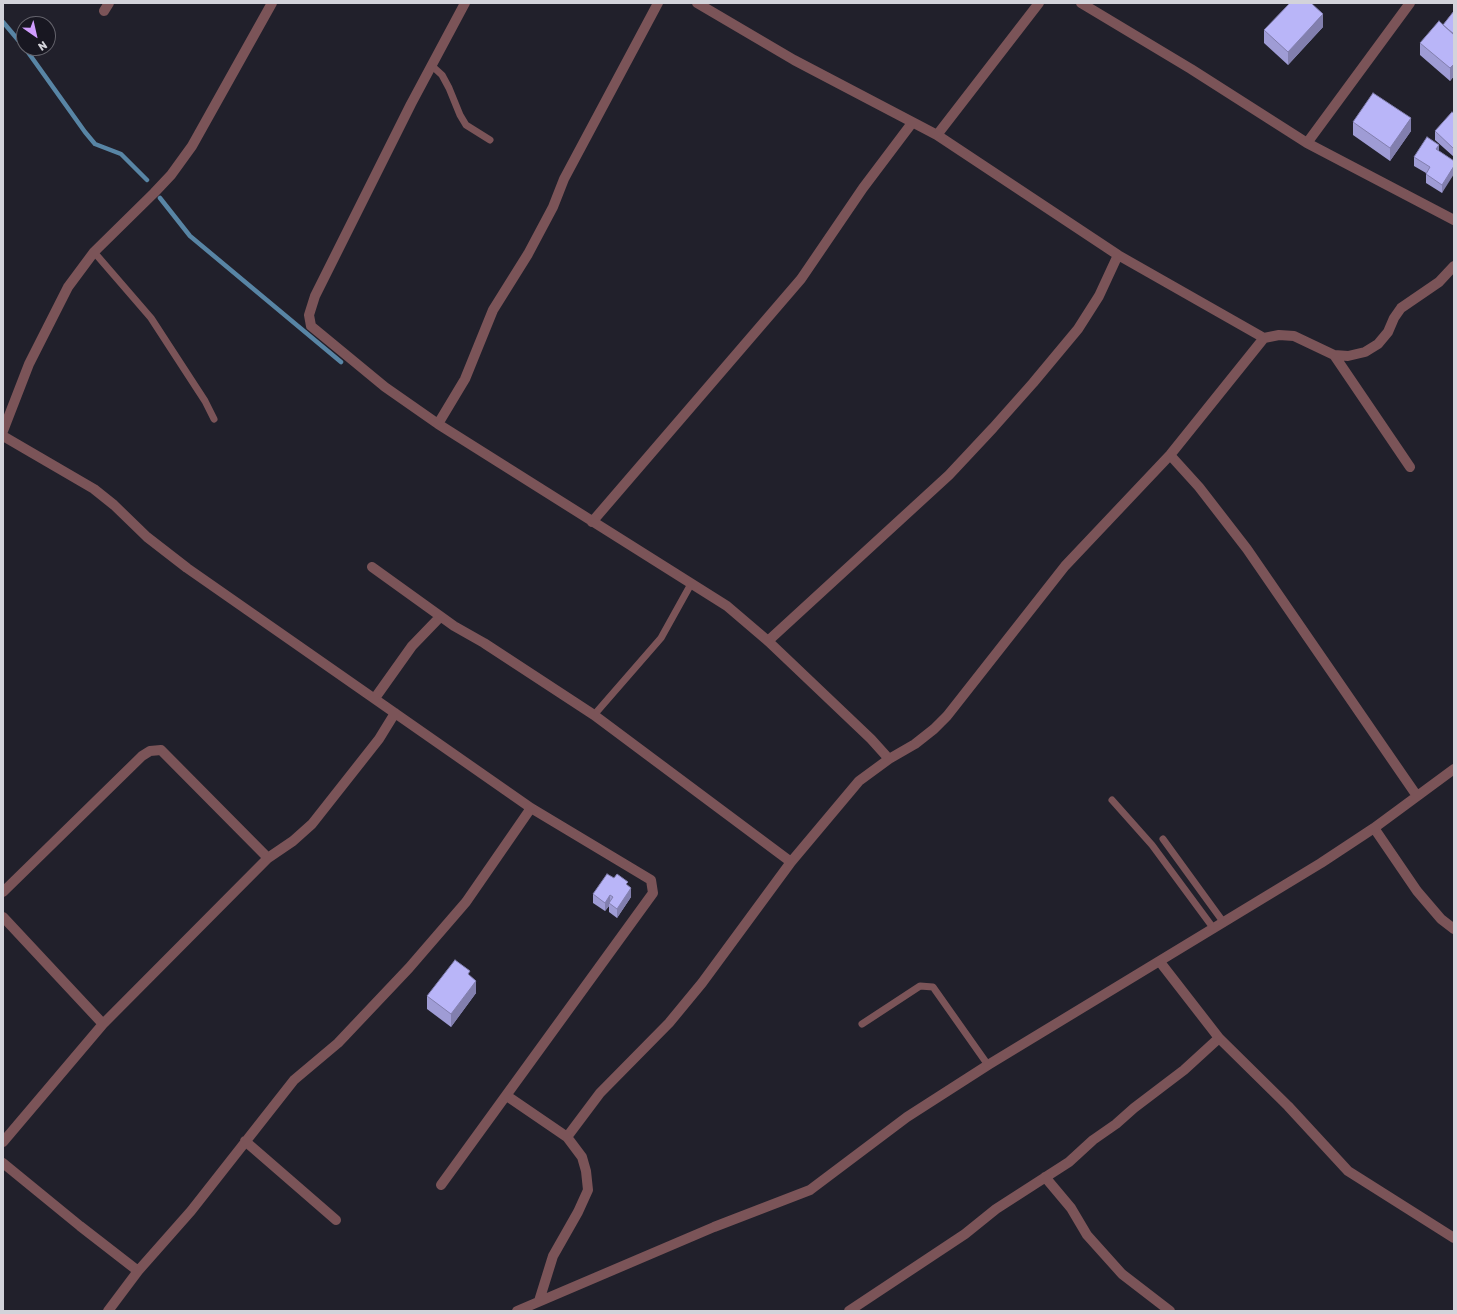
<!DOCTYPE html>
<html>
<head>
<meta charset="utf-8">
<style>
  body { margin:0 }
  #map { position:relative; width:1457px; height:1314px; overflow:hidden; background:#21202b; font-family:Rubik,sans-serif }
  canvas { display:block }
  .frame { position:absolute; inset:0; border:4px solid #d3d3da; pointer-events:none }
  .north { position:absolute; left:16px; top:16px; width:40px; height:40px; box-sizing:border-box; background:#181721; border:1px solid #63626b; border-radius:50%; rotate:146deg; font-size:11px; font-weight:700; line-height:16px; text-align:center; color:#d3d3da }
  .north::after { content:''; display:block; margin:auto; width:14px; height:18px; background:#d09dfe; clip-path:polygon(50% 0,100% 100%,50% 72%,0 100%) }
</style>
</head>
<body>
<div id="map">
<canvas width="1457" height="1314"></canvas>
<div class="frame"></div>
<div class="north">N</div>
</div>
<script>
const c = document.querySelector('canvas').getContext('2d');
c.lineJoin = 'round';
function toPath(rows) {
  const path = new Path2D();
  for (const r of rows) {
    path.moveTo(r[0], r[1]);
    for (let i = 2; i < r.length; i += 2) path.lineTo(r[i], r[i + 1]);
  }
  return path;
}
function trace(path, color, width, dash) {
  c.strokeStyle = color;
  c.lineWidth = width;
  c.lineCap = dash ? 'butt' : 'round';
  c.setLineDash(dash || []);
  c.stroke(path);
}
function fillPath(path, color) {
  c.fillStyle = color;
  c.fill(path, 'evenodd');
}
trace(toPath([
  [3,22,24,47],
  [25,48,85,132,95,144,121,154,147,180],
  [160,198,190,236,341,362]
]), '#5885a5', 4.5);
trace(toPath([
  [431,65,442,75,449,88,460,115,466,125,490,140],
  [94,252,151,318,205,401,214,419],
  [594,715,661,638,691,584],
  [1112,800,1152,845,1214,929],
  [1163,839,1224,923],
  [862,1024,920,986,933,987,988,1065]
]), '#7b5458', 7);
trace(toPath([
  [465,3,411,104,315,296,309,315,311,326,385,387,438,424,727,606,768,641,871,739,889,759],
  [697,3,794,60,937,135,1118,255,1264,338],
  [1081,3,1191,69,1307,143,1454,220],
  [104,11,109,3],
  [937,135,1039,3],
  [1307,143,1410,3],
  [1334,355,1410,467],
  [438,424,465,379,493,310,528,254,553,207,564,179,658,3],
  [3,431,29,364,68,287,94,252,154,193,171,175,192,146,272,3],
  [3,436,94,489,114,505,147,537,187,568,531,808,651,880,653,893,441,1185],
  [1170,455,1199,487,1247,549,1417,796],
  [592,522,801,279,863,188,912,123],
  [372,567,454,626,484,643,594,715,791,862],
  [768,641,949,475,993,428,1033,383,1078,329,1099,296,1118,255],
  [375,698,412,646,440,617],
  [1374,828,1417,891,1441,919,1454,929],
  [3,892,142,756,150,751,161,750,268,858],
  [3,917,103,1024],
  [1160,962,1219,1038,1288,1106,1348,1171,1454,1238],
  [507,1096,567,1137,582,1157,586,1171,588,1190,578,1212,553,1256,539,1301],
  [567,1137,600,1093,669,1023,702,983,791,862,859,781,889,759,915,744,934,729,947,716,1065,566,1170,455,1264,338,1279,335,1294,336,1334,355,1348,356,1365,352,1378,344,1388,332,1394,318,1401,308,1439,282,1454,266],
  [245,1141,336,1220],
  [3,1142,103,1024,268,858,293,841,312,824,379,739,395,713],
  [3,1163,80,1226,138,1271],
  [1045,1177,1071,1208,1087,1235,1122,1274,1170,1311],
  [108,1311,138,1271,191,1211,294,1080,338,1043,409,968,466,902,531,808],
  [517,1311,714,1227,810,1190,907,1117,988,1065,1321,863,1374,828,1454,769],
  [849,1311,965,1234,996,1209,1069,1162,1093,1140,1116,1124,1134,1108,1184,1070,1219,1038]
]), '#7b5458', 10);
fillPath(toPath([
  [1454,11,1454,76,1450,81,1420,55,1420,43,1443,25],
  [1323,27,1288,65,1264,43,1264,30],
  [1454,114,1454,157,1435,140,1435,131],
  [1353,122,1411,131,1390,161,1353,135],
  [1439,151,1454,161,1442,193,1426,183,1426,173,1414,166,1414,157],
  [614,878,628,886,631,897,617,918,609,912,609,906,605,911,593,903,593,894],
  [470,976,476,993,451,1027,427,1009,427,996]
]), '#9f9cd5');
fillPath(toPath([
  [1323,14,1323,27,1288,65,1288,52],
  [1454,64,1454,76,1450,81,1450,68],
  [1411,118,1411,131,1390,161,1390,148],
  [1439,145,1439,153,1436,149],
  [1454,166,1454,174,1442,193,1442,185],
  [631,888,631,897,617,918,617,909],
  [610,895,610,904,609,903,609,906,605,911,605,903],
  [476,981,476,993,451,1027,451,1014]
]), '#827fae');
const building = toPath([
  [1290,3,1311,3,1323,14,1288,52,1264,30,1290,3],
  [1454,11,1454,34,1443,25,1454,11],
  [1439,21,1454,35,1454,64,1450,68,1420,43,1439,21],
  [1373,93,1411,118,1390,148,1353,122,1373,93],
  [1452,112,1454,114,1454,149,1435,131,1452,112],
  [1427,137,1439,145,1436,149,1454,161,1454,166,1442,185,1426,174,1430,167,1414,157,1427,137],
  [607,874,614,878,617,874,628,882,626,884,631,888,617,909,609,903,613,897,610,895,605,903,593,894,607,874],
  [455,960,470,971,468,974,476,981,451,1014,427,996,455,960]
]);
fillPath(building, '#b9b5f8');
trace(building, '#827fae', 1);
</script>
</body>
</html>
